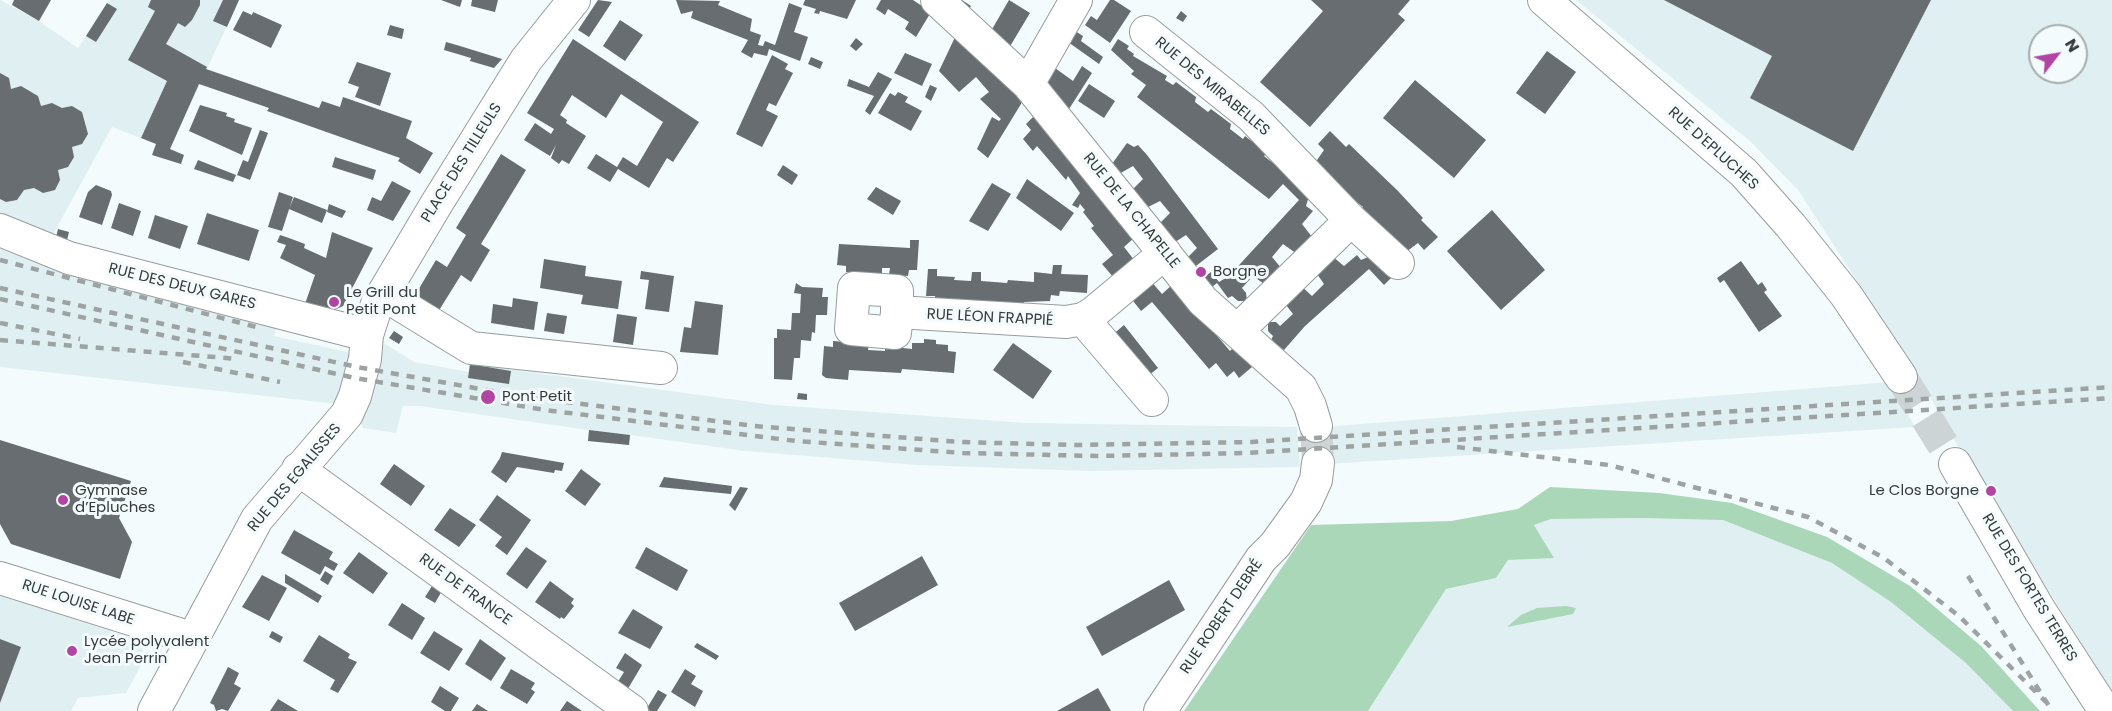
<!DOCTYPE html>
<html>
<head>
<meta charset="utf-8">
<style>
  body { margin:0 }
  #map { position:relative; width:2112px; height:711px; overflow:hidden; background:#f3fbfc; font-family:Poppins,sans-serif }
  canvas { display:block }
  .north { position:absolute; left:2028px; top:24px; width:60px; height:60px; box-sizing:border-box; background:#f3fbfc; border:2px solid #a8aeae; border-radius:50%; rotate:59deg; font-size:16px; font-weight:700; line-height:24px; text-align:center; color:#373a3a }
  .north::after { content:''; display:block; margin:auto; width:21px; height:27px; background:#b245a4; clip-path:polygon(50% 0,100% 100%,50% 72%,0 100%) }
</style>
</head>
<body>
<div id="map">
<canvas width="2112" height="711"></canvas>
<div class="north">N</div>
</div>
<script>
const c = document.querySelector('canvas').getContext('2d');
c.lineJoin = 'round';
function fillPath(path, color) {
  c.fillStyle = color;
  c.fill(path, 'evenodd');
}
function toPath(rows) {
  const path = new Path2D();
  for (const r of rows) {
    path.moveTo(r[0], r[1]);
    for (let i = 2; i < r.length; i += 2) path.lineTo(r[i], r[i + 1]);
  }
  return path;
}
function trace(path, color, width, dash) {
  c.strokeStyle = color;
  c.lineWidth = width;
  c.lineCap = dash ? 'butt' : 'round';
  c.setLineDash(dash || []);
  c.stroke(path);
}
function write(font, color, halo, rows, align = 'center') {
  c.font = font + ' Poppins,sans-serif';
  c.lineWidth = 6;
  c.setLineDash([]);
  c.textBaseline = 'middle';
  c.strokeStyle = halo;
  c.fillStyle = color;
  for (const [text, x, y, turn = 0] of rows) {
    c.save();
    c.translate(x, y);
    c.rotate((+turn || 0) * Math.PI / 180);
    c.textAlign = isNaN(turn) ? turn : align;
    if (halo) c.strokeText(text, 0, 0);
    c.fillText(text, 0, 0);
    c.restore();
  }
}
fillPath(toPath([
  [0,0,39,21,78,48,109,0,239,0,170,149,112,127,50,240,0,218],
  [1576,0,2112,0,2112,692,1946,427,1921,380,1798,190,1751,142],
  [2040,36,2076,36,2076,72,2040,72],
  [0,242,277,322,274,336,357,354,338,404,0,367],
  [384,343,414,362,469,372,470,364,774,405,1026,423,1297,427,1300,467,1090,471,917,465,745,451,631,435,629,445,588,441,589,430,420,406,403,406,396,433,363,428,360,421,370,404],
  [1890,382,1915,427,1327,464,1324,427],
  [1643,518,1723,519,1832,563,1891,602,1967,663,2013,711,1368,711,1446,589,1496,578,1508,560,1553,557,1534,525,1551,519],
  [0,594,142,642,144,660,126,693,78,698,71,711,0,711]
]), '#e0f0f2');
fillPath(toPath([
  [1550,487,1659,493,1732,503,1827,537,1910,586,1981,646,2040,711,2013,711,1966,663,1891,602,1832,563,1723,520,1643,518,1551,519,1534,525,1554,558,1508,560,1496,578,1446,589,1368,711,1184,711,1311,525,1451,521,1518,509],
  [1566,606,1576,608,1573,614,1507,627,1521,615,1537,608]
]), '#a9d7b8');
fillPath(toPath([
  [14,0,51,0,39,21,12,5],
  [151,0,200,0,200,5,192,20,185,27,178,23,166,44,207,67,206,69,319,108,322,101,340,107,343,97,412,121,406,138,433,153,420,174,398,161,400,158,267,111,269,108,199,84,170,149,184,155,181,164,152,155,156,144,141,138,167,81,128,60,155,11,148,7],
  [223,0,239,0,227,27,213,21],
  [441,0,462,0,460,7],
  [472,0,498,0,495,12,471,6],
  [598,0,612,2,589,37,578,30],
  [676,0,720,1,718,5,752,19,750,31,761,35,758,45,763,46,765,41,775,45,789,3,802,8,794,32,808,37,800,61,769,49,767,56,754,53,752,58,741,52,748,40,691,18,693,11,681,14],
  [805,0,856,0,847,19,820,11,819,14,814,13,816,9,803,5],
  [881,0,913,0,931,12,916,37,905,29,909,22,888,9,885,15,876,9],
  [962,0,971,6,968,11,959,3],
  [1009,0,1030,13,1009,48,991,31],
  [1110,0,1114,0,1131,11,1110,43,1085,25,1091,16,1097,20],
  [1311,0,1410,0,1398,14,1405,20,1310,127,1260,82,1323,11],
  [1664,0,1931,0,1853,151,1750,98,1772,56],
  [107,3,117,9,96,42,86,36],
  [243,11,252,15,253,12,282,25,271,48,233,30],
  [1181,11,1187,16,1183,22,1176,18],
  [620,20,643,35,625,61,603,46],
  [390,25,404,29,402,39,387,35],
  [1075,31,1083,36,1081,41,1103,57,1099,64,1068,42],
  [957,33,1024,99,988,158,977,149,992,117,999,121,1001,119,980,99,989,92,976,77,959,92,939,71],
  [856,38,863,44,856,51,850,46],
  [573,39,699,122,673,162,667,158,649,188,618,169,610,182,587,168,596,154,617,167,623,157,637,166,663,122,621,94,606,118,572,95,560,115,567,120,566,123,586,136,569,164,562,160,559,164,551,158,556,145,550,156,524,140,535,123,551,134,554,129,527,113],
  [1118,39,1129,46,1127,49,1134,54,1133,56,1167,76,1165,80,1173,85,1176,82,1196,97,1195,102,1208,112,1211,109,1231,124,1230,129,1243,139,1245,136,1267,153,1264,156,1278,167,1281,164,1309,196,1306,206,1313,211,1302,224,1312,237,1297,254,1283,244,1272,257,1282,269,1267,286,1253,276,1242,288,1246,293,1247,301,1238,301,1232,296,1228,298,1217,283,1208,290,1194,269,1200,266,1207,275,1211,272,1219,282,1229,276,1299,200,1283,184,1269,199,1137,97,1146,85,1131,74,1134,71,1111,50],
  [446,42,460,46,502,59,494,68,470,61,471,58,444,50],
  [1547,51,1576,72,1545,114,1516,93],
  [905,53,932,64,922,86,894,73],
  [772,55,788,64,785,69,793,73,776,106,769,103,766,110,778,116,762,147,736,134],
  [811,57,823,62,820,69,808,64],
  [357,62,391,73,380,106,355,97,359,87,348,83],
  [1082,66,1092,73,1069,109,1045,85,1055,68,1073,81],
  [878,72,892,79,870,115,865,111,874,96,847,86,849,79,869,87],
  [0,73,9,78,11,89,21,86,38,96,41,106,52,103,62,108,72,106,82,112,88,134,82,144,72,147,74,157,68,167,58,170,60,180,55,190,43,193,34,188,24,190,17,200,6,202,0,199],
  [1415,80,1486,140,1454,178,1383,118],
  [1089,84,1115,101,1104,118,1078,101],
  [930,85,937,88,931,101,925,97],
  [898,92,908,97,905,102,922,111,911,131,878,113,890,93,895,96],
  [200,105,227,113,226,116,235,119,234,122,252,128,242,155,189,131],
  [1035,115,1135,237,1124,247,1135,261,1114,278,1102,264,1113,255,1091,228,1094,226,1083,212,1085,210,1080,204,1078,208,1072,205,1080,193,1068,176,1066,180,1037,146,1033,151,1023,139,1031,130,1026,124],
  [260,130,268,133,250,180,237,175,243,160,248,162],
  [1330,131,1346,147,1349,144,1398,191,1423,218,1421,220,1438,237,1424,250,1418,243,1406,252,1374,220,1372,222,1359,211,1363,207,1358,203,1355,206,1343,193,1345,191,1337,182,1335,184,1315,163,1324,150,1318,144],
  [1127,143,1134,147,1138,145,1147,155,1218,249,1192,269,1185,260,1197,248,1186,235,1172,244,1158,225,1170,213,1160,201,1146,208,1132,190,1143,179,1133,166,1119,174,1112,164],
  [501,154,526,170,481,244,490,250,471,282,461,275,438,312,414,297,436,260,447,267,466,235,456,228],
  [335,157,376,170,373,180,332,167],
  [198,160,236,175,233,182,194,169],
  [783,165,798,175,792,185,777,175],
  [1027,179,1074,213,1061,231,1016,198],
  [392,181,411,191,393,221,367,210,372,197,381,201],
  [992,183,1011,194,988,231,969,221],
  [96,185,111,191,112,195,102,225,79,217,88,192],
  [876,187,901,201,893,215,867,199],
  [279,192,293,197,282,231,268,227],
  [294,197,327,210,322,223,289,209],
  [119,203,141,211,133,236,111,228],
  [329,204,346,211,342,218,327,212],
  [1492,210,1545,270,1501,310,1447,251],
  [207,213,259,230,249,261,197,244],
  [155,215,188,226,180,249,148,238],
  [58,229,69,232,66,244,55,241],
  [332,232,373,248,343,306,332,311,305,304,315,275,280,258,286,245,277,242,280,235,289,238,305,244,304,248,326,258],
  [910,240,919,240,917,270,909,270,908,276,889,275,890,268,882,268,882,275,846,272,846,266,837,265,839,244,910,248],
  [1357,255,1361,260,1373,255,1394,275,1384,285,1369,269,1305,326,1284,350,1271,340,1273,336,1268,331,1268,322,1276,322,1280,326,1293,314,1283,301,1300,285,1312,296,1324,284,1315,271,1332,256,1344,266],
  [544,259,586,266,585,276,622,281,618,309,581,304,583,295,540,288],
  [1741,261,1758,285,1762,282,1767,290,1764,292,1782,316,1759,332,1724,280,1720,283,1717,278],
  [1053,265,1062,265,1061,274,1088,275,1087,293,1060,291,1059,296,1051,295,1050,301,1024,302,1024,309,935,303,935,296,926,296,928,269,937,269,937,276,955,277,954,280,971,281,972,272,981,272,981,281,1007,283,1008,280,1034,282,1034,272,1052,274],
  [641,271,674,276,669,312,645,309,649,280,640,279],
  [1150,280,1162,294,1173,284,1230,351,1234,347,1252,367,1239,378,1234,371,1227,377,1216,363,1209,369,1152,302,1141,311,1130,297],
  [796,283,802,287,823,288,822,297,828,297,827,315,816,315,815,333,812,332,811,341,801,340,800,358,794,358,792,380,774,379,774,338,777,338,777,329,791,330,792,313,800,313,801,294,794,293],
  [513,298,538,302,534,330,491,323,493,304,512,307],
  [695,301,723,305,718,355,680,352,684,327,691,328],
  [547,313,567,316,564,334,544,331],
  [617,314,637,317,633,345,613,342],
  [1124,325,1158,368,1144,379,1110,337],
  [394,331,403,337,399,344,389,338],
  [924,339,936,340,936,344,948,345,948,351,956,352,954,373,902,369,901,373,849,370,848,380,826,378,822,375,824,346,833,347,833,341,869,344,868,350,885,351,885,345,904,342,903,348,912,349,912,343,924,343],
  [1013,343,1052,371,1033,399,993,370],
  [470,364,511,371,509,384,468,378],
  [798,393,807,394,807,400,797,399],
  [589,430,630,435,629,445,588,441],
  [0,440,131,481,119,518,132,542,120,579,11,544,0,524],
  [502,452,564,463,562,471,555,470,554,473,517,467,506,483,491,472,500,458],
  [394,464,425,486,411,506,380,484],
  [581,469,601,484,585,506,565,491],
  [664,477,732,486,731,494,659,487],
  [740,487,748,488,735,511,729,505],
  [497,495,531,520,507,555,495,546,502,537,479,520],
  [450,508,476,525,459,547,434,530],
  [294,530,333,552,329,559,338,564,334,571,325,566,320,575,281,553],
  [526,547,547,561,527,589,506,574],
  [646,547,688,570,677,591,635,568],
  [359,552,388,573,373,594,343,573],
  [922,556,938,585,855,631,839,603],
  [325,571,333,576,328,585,320,580],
  [285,574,322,596,318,603,285,583],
  [262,575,287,588,269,621,242,607],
  [1169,580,1185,610,1102,656,1086,627],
  [550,581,574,599,571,603,574,606,564,619,561,617,560,619,535,602],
  [434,583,443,589,435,603,425,597],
  [402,603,425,618,412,640,388,625],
  [633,609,663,627,650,649,618,633],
  [272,631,283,637,280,643,269,637],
  [434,631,463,649,449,671,420,653],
  [319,635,350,654,348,658,357,662,338,693,330,689,335,680,303,661],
  [0,639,21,647,0,703],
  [480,639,506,658,491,681,465,664],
  [697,643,719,656,716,660,694,647],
  [625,653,642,665,626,692,616,685,624,672,616,668],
  [228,667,239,673,234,684,241,688,228,711,222,709,216,711,214,705,210,703],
  [511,669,535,683,531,689,535,692,527,704,500,688],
  [685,669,696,676,691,684,703,691,695,707,671,692],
  [440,686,459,698,451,711,445,711,431,702],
  [1098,688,1111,711,1057,711],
  [658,690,667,695,657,711,650,711,647,708],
  [278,699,298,711,270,711],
  [567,701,582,711,560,711],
  [477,704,488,711,472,711]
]), '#676d70');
trace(toPath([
  [1901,377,1955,464],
  [1316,426,1318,463]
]), '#cdd4d5', 32, [32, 16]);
const minor = toPath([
  [937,0,1028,84,1203,301,1301,388,1310,406,1316,426],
  [1544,0,1744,173,1791,226,1846,295,1901,377],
  [1146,32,1251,116,1351,220,1398,263],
  [1028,84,1076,0],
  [0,230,69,258,367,335],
  [383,294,471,348,661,368],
  [897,312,895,333,851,329,854,288,897,291,897,312,1066,322,1083,319,1093,313,1165,253],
  [1083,319,1152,400],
  [1237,331,1351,220],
  [1955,464,2039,609,2105,711],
  [298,469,632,711],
  [0,578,191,638],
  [154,711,257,519,347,414,355,396,365,359,367,335,377,304,437,203,526,60,574,0],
  [1160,711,1261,559,1275,545,1306,502,1316,480,1318,463]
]);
trace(minor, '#969d9e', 34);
trace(minor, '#fff', 32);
trace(toPath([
  [0,260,260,328],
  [0,288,357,367,520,396,754,426,960,442,1075,445,1252,442,2112,387],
  [0,299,355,378,545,410,796,441,963,453,1097,456,1248,453,2112,398],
  [0,323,80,339],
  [0,340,239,359],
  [183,362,280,382],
  [1457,447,1609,465,1808,517,1884,558,1959,616,2046,702],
  [1968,576,2052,711]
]), '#9da2a3', 4.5, [8, 8]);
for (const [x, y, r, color] of [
  [1201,272,6,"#b245a4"],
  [334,302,6,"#b245a4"],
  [488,397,8,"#b245a4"],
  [1991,491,6,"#b245a4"],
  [63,500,6,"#b245a4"],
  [72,651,6,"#b245a4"]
]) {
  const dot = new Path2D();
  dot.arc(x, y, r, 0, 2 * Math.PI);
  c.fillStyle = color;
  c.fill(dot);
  trace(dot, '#f3fbfc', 2);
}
write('15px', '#373a3a', '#f3fbfc', [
  ["RUE DES MIRABELLES",1212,87,40],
  ["RUE D'EPLUCHES",1713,149,42],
  ["PLACE DES TILLEULS",462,163,-58],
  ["RUE DE LA CHAPELLE",1131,211,51],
  ["RUE DES DEUX GARES",182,287,14],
  ["RUE LÉON FRAPPIÉ",990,318,3],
  ["RUE DES EGALISSES",295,478,-50],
  ["RUE DES FORTES TERRES",2029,588,59],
  ["RUE DE FRANCE",465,590,36],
  ["RUE LOUISE LABE",78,603,18],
  ["RUE ROBERT DEBRÉ",1222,617,-56]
]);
write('15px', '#373a3a', '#f3fbfc', [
  ["Borgne",1213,272],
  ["Le Grill du",346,293],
  ["Petit Pont",346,310],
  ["Pont Petit",502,397],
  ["Gymnase",75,491],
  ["d’Epluches",75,508],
  ["Le Clos Borgne",1979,491,"right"],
  ["Lycée polyvalent",84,642],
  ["Jean Perrin",84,659]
], 'left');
</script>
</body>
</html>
